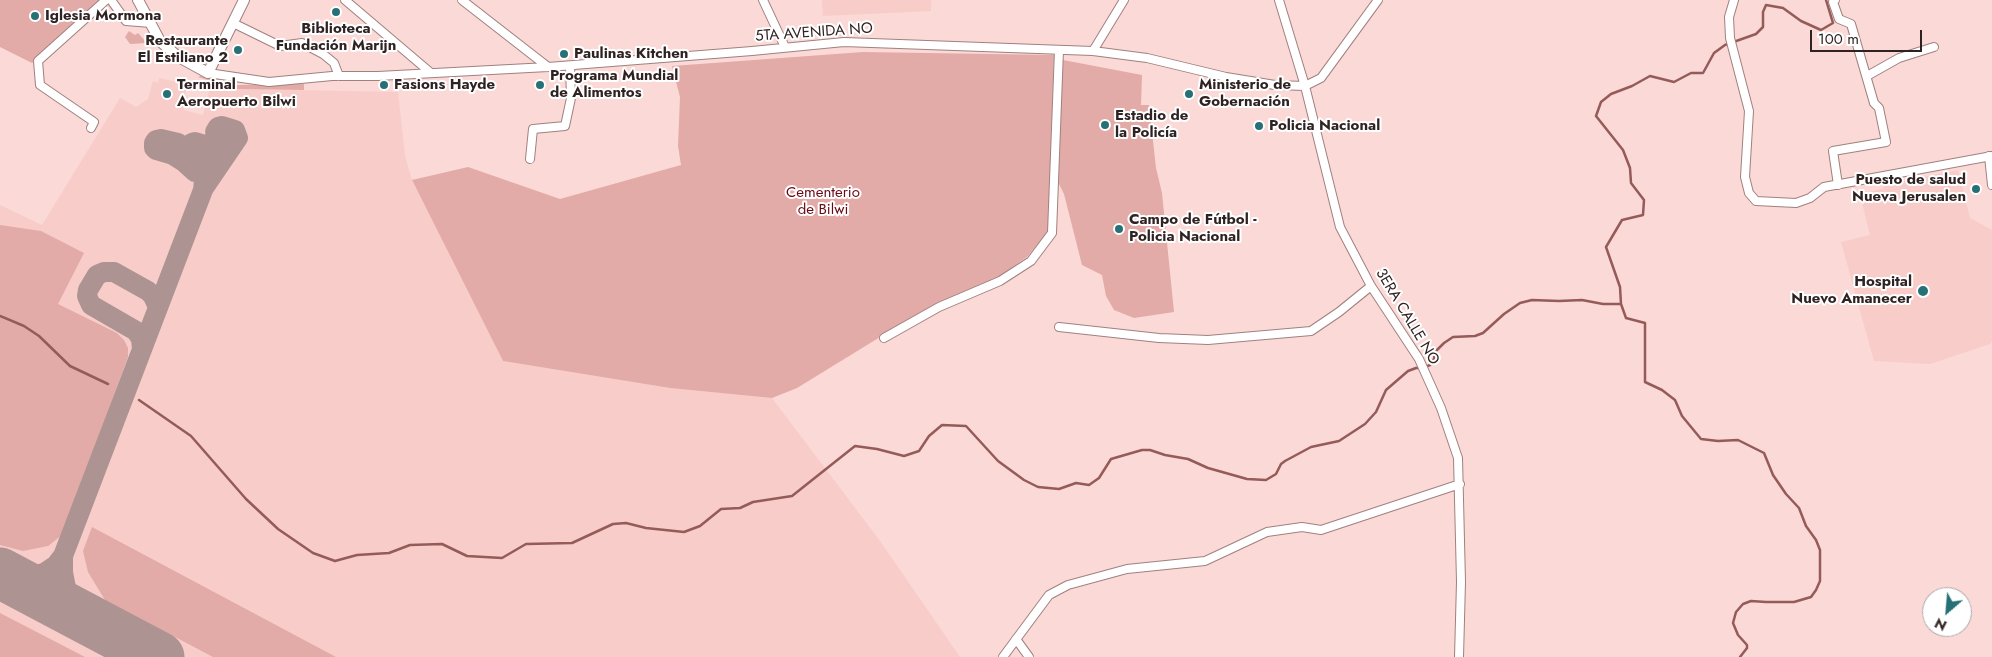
<!DOCTYPE html>
<html>
<head>
<meta charset="utf-8">
<style>
  body { margin:0 }
  #map { position:relative; width:1992px; height:657px; overflow:hidden; background:#fbd9d6; font-family:Jost,sans-serif }
  canvas { display:block }
  .north { position:absolute; left:1922px; top:587px; width:50px; height:50px; box-sizing:border-box; background:#fff; border:1px solid #aca7a7; border-radius:50%; rotate:207deg; font-size:14px; font-weight:700; line-height:20px; text-align:center; color:#2f2222 }
  .north::after { content:''; display:block; margin:auto; width:18px; height:22px; background:#267076; clip-path:polygon(50% 0,100% 100%,50% 72%,0 100%) }
  .scale { position:absolute; left:1810px; top:30px; width:112px; height:22px; box-sizing:border-box; border:2px solid #2f2222; border-top:0; padding-left:6px; font-size:15px; line-height:18px; white-space:nowrap; color:#2f2222; -webkit-text-stroke:4px #fff; paint-order:stroke }
</style>
</head>
<body>
<div id="map">
<canvas width="1992" height="657"></canvas>
<div class="north">N</div>
<div class="scale">100 m</div>
</div>
<script>
const c = document.querySelector('canvas').getContext('2d');
c.lineJoin = 'round';
function fillPath(path, color) {
  c.fillStyle = color;
  c.fill(path, 'evenodd');
}
function toPath(rows) {
  const path = new Path2D();
  for (const r of rows) {
    path.moveTo(r[0], r[1]);
    for (let i = 2; i < r.length; i += 2) path.lineTo(r[i], r[i + 1]);
  }
  return path;
}
function trace(path, color, width, dash) {
  c.strokeStyle = color;
  c.lineWidth = width;
  c.lineCap = dash ? 'butt' : 'round';
  c.setLineDash(dash || []);
  c.stroke(path);
}
function write(font, color, halo, rows, align = 'center') {
  c.font = font + ' Jost,sans-serif';
  c.lineWidth = 4;
  c.setLineDash([]);
  c.textBaseline = 'middle';
  c.strokeStyle = halo;
  c.fillStyle = color;
  for (const [text, x, y, turn = 0] of rows) {
    c.save();
    c.translate(x, y);
    c.rotate((+turn || 0) * Math.PI / 180);
    c.textAlign = isNaN(turn) ? turn : align;
    if (halo) c.strokeText(text, 0, 0);
    c.fillText(text, 0, 0);
    c.restore();
  }
}
fillPath(toPath([
  [822,0,931,0,931,11,823,16],
  [159,78,181,83,180,88,186,90,182,108,184,108,184,110,203,115,212,80,237,89,398,92,405,156,412,180,503,361,670,388,772,398,880,541,960,657,0,657,0,205,42,225,120,98,136,107,148,99,153,81,158,83],
  [1958,170,1970,218,1992,230,1992,341,1990,344,1930,364,1874,361,1841,242,1870,235,1860,195,1884,188,1884,185]
]), '#f7ccc9');
fillPath(toPath([
  [0,0,98,0,99,1,32,63,0,47],
  [129,31,135,35,138,33,147,43,130,44,125,37],
  [863,52,1054,55,1048,232,1028,256,999,277,885,334,797,388,772,398,670,388,503,361,412,180,468,167,560,199,681,165,678,146,680,97,672,66],
  [1063,60,1142,75,1141,105,1149,105,1156,168,1162,193,1174,312,1134,318,1114,310,1106,296,1102,275,1082,265,1064,194,1057,180,1057,144],
  [203,75,236,85,304,84,304,90,237,89,198,77],
  [0,225,41,231,84,253,58,304,117,333,124,340,128,348,128,357,62,535,48,546,23,551,0,545],
  [92,527,336,657,213,657,105,600,88,572,83,551],
  [0,613,85,657,0,657]
]), '#e3aba7');
trace(toPath([
  [0,316,24,326,39,336,70,366,108,384],
  [139,400,191,436,246,499,278,529,313,553,335,561,357,555,389,553,410,545,442,544,467,556,502,558,526,544,572,543,613,524,626,523,646,528,684,532,700,526,721,509,740,508,753,502,792,496,855,446,877,449,904,456,919,451,929,436,942,425,966,426,998,461,1024,480,1038,487,1059,489,1076,483,1089,485,1099,478,1111,459,1142,450,1150,450,1165,455,1188,459,1208,468,1247,479,1266,480,1276,474,1281,464,1285,461,1311,447,1339,441,1365,424,1376,412,1386,390,1408,371,1416,368,1423,368,1430,365,1434,359,1435,352,1444,343,1453,337,1475,336,1483,333,1504,314,1520,303,1532,300,1559,301,1582,300,1603,304,1621,304],
  [1740,657,1747,648,1747,645,1738,635,1733,623,1736,612,1743,604,1751,601,1766,602,1794,602,1811,597,1816,590,1820,581,1820,550,1816,540,1806,526,1799,508,1786,494,1773,475,1764,453,1738,440,1718,441,1701,439,1682,416,1675,400,1662,390,1645,382,1645,323,1626,318,1621,304,1620,287,1606,247,1622,220,1643,215,1644,200,1631,183,1630,168,1623,150,1596,116,1601,102,1611,94,1632,86,1650,76,1674,82,1691,73,1703,73,1714,53,1725,45,1756,34,1763,27,1763,12,1766,5,1783,8,1801,21,1821,30,1833,23,1826,0]
]), '#945b59', 2.5);
trace(toPath([
  [190,164,178,143,161,139,156,140,154,143,154,148,156,150,173,155,184,162,195,172],
  [204,188,238,138,235,130,222,126,218,127,215,132,222,160],
  [142,349,141,339,136,331,91,305,87,296,88,290,97,275,104,272,114,272,148,291,153,296,158,307],
  [63,556,63,572,66,588,78,614],
  [13,580,44,573,56,565,63,556,203,190,205,172,205,145,195,142,192,143,190,149,198,155,205,167]
]), '#ad9391', 20);
trace(toPath([
  [0,573,159,657]
]), '#ad9391', 51);
const minor = toPath([
  [111,0,126,21,151,23],
  [345,0,431,73],
  [462,0,548,67],
  [763,0,785,47],
  [1279,0,1305,86,1340,227,1371,286,1419,359,1441,408,1458,458,1461,582,1459,657],
  [1734,0,1729,17,1730,38,1749,111,1745,177,1749,193,1756,201,1796,203,1810,198,1824,187,1992,156],
  [1835,0,1833,2,1839,19,1851,24,1874,103,1879,108,1886,142,1833,151,1838,185],
  [233,23,280,46,302,43,323,54,334,63,339,76],
  [1093,51,1124,0],
  [208,73,269,82,332,76,378,76,548,67,752,51,844,42,1093,51,1147,58,1226,77,1275,85,1305,86,1321,78,1378,0],
  [1867,76,1899,58,1934,47],
  [91,128,94,122,40,85,38,61,106,0],
  [1989,156,1992,185],
  [530,159,533,129,565,126,571,98,570,66],
  [1059,327,1159,338,1208,340,1311,331,1339,312,1371,286],
  [884,338,939,307,1000,281,1031,261,1052,233,1059,50],
  [1016,639,1029,657],
  [1003,657,1049,595,1068,585,1127,569,1205,561,1267,532,1302,527,1321,530,1460,484]
]);
const tertiary = toPath([
  [138,0,160,41,177,56,208,73,244,0]
]);
trace(minor, '#9f817f', 10);
trace(tertiary, '#9f817f', 12);
trace(minor, '#fff', 8);
trace(tertiary, '#fff', 10);
for (const [x, y, r, color] of [
  [336,12,5,"#267076"],
  [35,16,5,"#267076"],
  [238,50,5,"#267076"],
  [564,54,5,"#267076"],
  [384,85,5,"#267076"],
  [540,85,5,"#267076"],
  [167,94,5,"#267076"],
  [1189,94,5,"#267076"],
  [1105,125,5,"#267076"],
  [1259,126,5,"#267076"],
  [1976,189,5,"#267076"],
  [1119,229,5,"#267076"],
  [1923,291,6,"#267076"]
]) {
  const dot = new Path2D();
  dot.arc(x, y, r, 0, 2 * Math.PI);
  c.fillStyle = color;
  c.fill(dot);
  trace(dot, '#fff', 2);
}
write('bold 15px', '#2f2222', '#fff', [
  ["Iglesia Mormona",45,16],
  ["Biblioteca",336,29,"center"],
  ["Fundación Marijn",336,46,"center"],
  ["Restaurante",228,41,"right"],
  ["El Estiliano 2",228,58,"right"],
  ["Paulinas Kitchen",574,54],
  ["Programa Mundial",550,76],
  ["de Alimentos",550,93],
  ["Terminal",177,85],
  ["Aeropuerto Bilwi",177,102],
  ["Fasions Hayde",394,85],
  ["Ministerio de",1199,85],
  ["Gobernación",1199,102],
  ["Estadio de",1115,116],
  ["la Policía",1115,133],
  ["Policia Nacional",1269,126],
  ["Puesto de salud",1966,180,"right"],
  ["Nueva Jerusalen",1966,197,"right"],
  ["Campo de Fútbol -",1129,220],
  ["Policia Nacional",1129,237],
  ["Hospital",1912,282,"right"],
  ["Nuevo Amanecer",1912,299,"right"]
], 'left');
write('15px', '#2f2222', '#fff', [
  ["5TA AVENIDA NO",814,33,-4],
  ["3ERA CALLE NO",1407,317,59]
]);
write('15px', '#680915', '#fff', [
  ["Cementerio",823,193],
  ["de Bilwi",823,210]
]);
</script>
</body>
</html>
